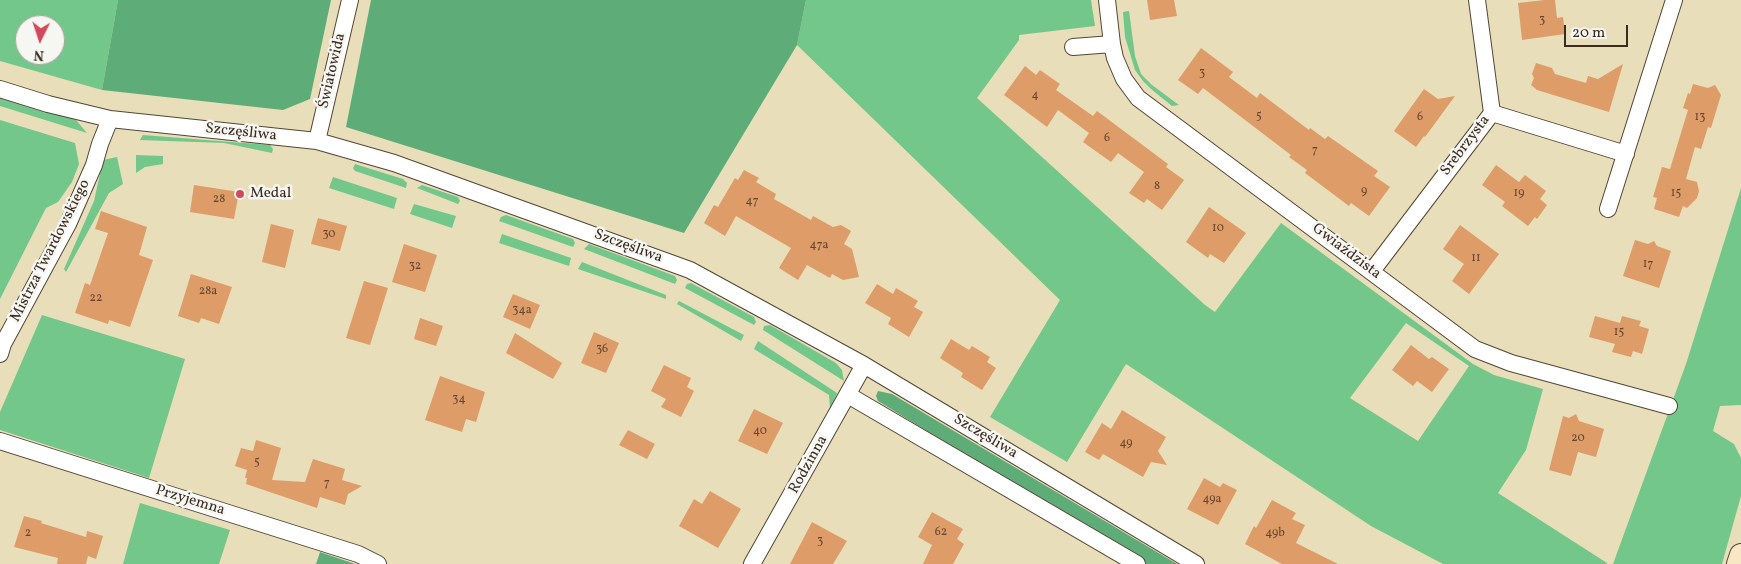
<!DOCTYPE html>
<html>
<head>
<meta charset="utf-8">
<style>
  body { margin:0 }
  #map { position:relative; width:1741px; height:564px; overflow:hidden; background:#e8deb9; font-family:Vollkorn,serif }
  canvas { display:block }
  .north { position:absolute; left:15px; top:15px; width:50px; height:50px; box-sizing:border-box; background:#f6f6f2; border:1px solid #aba49d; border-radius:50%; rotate:184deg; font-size:14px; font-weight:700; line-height:20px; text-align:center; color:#3b2a1e }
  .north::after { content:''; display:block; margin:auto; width:18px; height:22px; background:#d1495b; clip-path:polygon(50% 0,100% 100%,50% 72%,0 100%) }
  .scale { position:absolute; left:1564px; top:25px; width:64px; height:22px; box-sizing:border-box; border:2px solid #3b2a1e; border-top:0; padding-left:6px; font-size:15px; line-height:18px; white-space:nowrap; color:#3b2a1e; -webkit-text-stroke:4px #f6f6f2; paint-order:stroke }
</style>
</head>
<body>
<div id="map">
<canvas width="1741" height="564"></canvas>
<div class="north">N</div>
<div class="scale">20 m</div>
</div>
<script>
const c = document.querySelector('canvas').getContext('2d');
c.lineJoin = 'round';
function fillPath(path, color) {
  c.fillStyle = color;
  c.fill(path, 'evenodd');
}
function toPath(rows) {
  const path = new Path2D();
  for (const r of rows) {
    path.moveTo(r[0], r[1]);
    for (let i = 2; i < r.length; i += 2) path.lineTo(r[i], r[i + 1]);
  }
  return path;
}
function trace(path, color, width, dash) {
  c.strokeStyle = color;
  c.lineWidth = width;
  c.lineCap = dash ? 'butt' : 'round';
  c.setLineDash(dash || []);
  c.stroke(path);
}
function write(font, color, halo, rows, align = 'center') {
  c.font = font + ' Vollkorn,serif';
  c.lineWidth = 5;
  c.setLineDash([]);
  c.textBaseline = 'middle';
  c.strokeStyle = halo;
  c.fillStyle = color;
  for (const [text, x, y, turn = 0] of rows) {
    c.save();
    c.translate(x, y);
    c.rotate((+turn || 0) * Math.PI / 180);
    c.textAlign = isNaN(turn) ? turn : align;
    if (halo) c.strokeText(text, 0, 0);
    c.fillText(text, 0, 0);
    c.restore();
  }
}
fillPath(toPath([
  [0,0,118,0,102,90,0,61],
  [25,25,55,25,55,55,25,55],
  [806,0,1091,0,1095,26,1019,35,1019,40,977,98,1205,305,1215,312,1281,223,1473,364,1494,375,1543,389,1526,450,1498,493,1607,563,1607,564,1443,564,1371,526,1126,364,1067,462,990,417,1060,300,797,45],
  [1406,323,1469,366,1418,441,1350,398],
  [1129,11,1135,56,1141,74,1152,85,1179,105,1172,106,1151,89,1143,81,1135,70,1125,37,1123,12],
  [0,96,76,120,87,133,0,106],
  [0,120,75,143,79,164,72,182,58,202,46,208,0,299],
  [143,135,270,145,273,149,272,153,224,143,140,140],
  [136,155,163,156,163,164,145,167,136,173],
  [117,157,123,184,109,193,66,272,64,269,94,201,103,160],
  [355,164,403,179,407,183,406,188,355,171,353,168],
  [333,177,397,198,394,209,329,188],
  [422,185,458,197,460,201,458,204,417,188],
  [1741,188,1741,405,1720,406,1713,431,1734,444,1741,458,1741,496,1722,564,1613,564,1686,364],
  [414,204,456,216,452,228,410,214],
  [506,215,573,239,575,243,573,247,499,221,501,217],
  [502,234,571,258,569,266,499,243],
  [589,244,675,276,677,280,675,284,584,249],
  [582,262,666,295,666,299,578,269],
  [691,283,754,317,756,322,754,325,685,288,687,284],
  [679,301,744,335,741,341,677,304],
  [42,315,185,359,149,478,0,430,0,412],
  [770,325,836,363,842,370,844,381,763,330,764,326],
  [758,341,837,393,830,409,829,395,754,349],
  [140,503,230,530,219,564,123,564]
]), '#73c78b');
fillPath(toPath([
  [118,0,331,0,310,99,283,110,102,90],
  [371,0,806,0,797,45,684,233,346,127],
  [878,391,892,394,1177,564,1147,564,1111,544,878,401,876,396],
  [320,552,355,564,316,564]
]), '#5eac77');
fillPath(toPath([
  [1147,0,1174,0,1177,16,1150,20],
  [1545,0,1555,0,1557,18,1563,17,1565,34,1522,40,1518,3],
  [1201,48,1233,72,1229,77,1257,98,1260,93,1309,130,1310,128,1325,139,1328,136,1378,171,1374,176,1390,187,1369,216,1351,203,1349,206,1305,173,1307,170,1289,157,1291,155,1203,88,1198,94,1178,80],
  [1536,63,1552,68,1555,74,1586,83,1588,76,1598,79,1623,64,1609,112,1537,90,1531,85,1534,78,1532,74],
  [1025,66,1036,75,1040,70,1060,84,1056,90,1093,116,1097,111,1168,164,1166,167,1184,180,1162,210,1147,199,1144,203,1129,193,1144,172,1118,153,1111,162,1083,142,1089,133,1058,110,1047,127,1004,95],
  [1693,84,1708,88,1715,85,1721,95,1711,128,1708,127,1701,149,1695,147,1686,179,1697,182,1699,191,1697,198,1687,208,1683,206,1679,217,1654,209,1657,198,1653,197,1662,167,1670,169,1688,110,1683,108,1688,93,1690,94],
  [1424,89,1438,99,1455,96,1425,137,1424,136,1416,147,1394,131],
  [1496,165,1519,182,1525,175,1546,191,1540,199,1547,205,1537,219,1535,217,1528,226,1502,206,1505,202,1482,185],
  [744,170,759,178,756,182,776,194,774,199,811,220,813,216,833,227,841,225,851,231,844,244,852,249,859,277,843,280,832,274,830,278,807,265,798,280,779,268,791,248,736,216,725,236,704,223,714,205,718,207,735,178,738,180],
  [194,185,239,192,234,219,190,212],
  [1209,207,1246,233,1224,263,1210,254,1208,258,1186,242],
  [101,211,147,227,139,255,153,260,130,327,109,320,108,324,75,313,85,283,90,285,108,233,95,229],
  [318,218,347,226,340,251,311,244],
  [271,224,294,230,285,268,262,262],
  [1460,225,1499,254,1469,294,1452,281,1464,264,1443,249],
  [1635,240,1648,244,1654,241,1657,246,1671,251,1659,288,1623,276],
  [404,244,437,255,425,292,392,282],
  [191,274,232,287,219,324,201,318,199,323,178,316],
  [364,281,388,288,370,345,346,338],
  [877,284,893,294,896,288,918,301,914,307,923,312,909,337,888,324,891,318,865,303],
  [513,294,540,305,530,329,503,317],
  [1595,316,1620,323,1622,316,1641,321,1639,326,1649,329,1642,354,1633,351,1631,357,1612,352,1615,344,1589,337],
  [420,318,443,326,436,346,414,339],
  [594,332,619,343,606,373,581,363],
  [515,333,562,363,553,379,506,353],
  [951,339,969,350,972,346,990,357,987,362,996,368,982,390,961,377,963,373,940,358],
  [1411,345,1429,359,1432,357,1449,369,1432,392,1417,381,1413,386,1392,370],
  [664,365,691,378,687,387,694,391,681,417,661,407,666,399,651,391],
  [440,376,485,392,476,422,466,419,462,432,425,420],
  [754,409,783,423,767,454,738,441],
  [1122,410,1166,437,1158,451,1167,465,1151,462,1143,477,1103,454,1099,460,1085,452,1102,423,1111,429],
  [1576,414,1579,421,1604,429,1596,457,1578,452,1571,476,1549,470,1563,416,1569,418],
  [628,430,655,444,647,459,619,445],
  [256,440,281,448,272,480,305,482,313,459,345,469,342,480,362,486,348,494,345,505,320,497,317,508,246,484,247,478,245,478,247,470,235,466,241,448,253,451],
  [1204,478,1220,487,1223,483,1237,490,1218,525,1187,509],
  [710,491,741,509,718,548,679,526,694,499,702,504],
  [1272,500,1296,513,1292,519,1305,525,1296,543,1338,564,1282,564,1245,544,1254,526,1256,528],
  [932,512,963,529,957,539,964,544,953,564,923,564,932,545,918,537],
  [24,516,42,521,41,523,86,537,87,531,103,536,96,559,88,556,86,564,57,564,58,558,14,547],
  [812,522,847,541,833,564,790,564]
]), '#de9c68');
const minor = toPath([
  [1107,0,1112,44,1115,58,1124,79,1138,98,1475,349,1511,363,1669,406],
  [1073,47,1112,44],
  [0,89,48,104,110,119,317,141,394,163,690,270,864,365,1196,564],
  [1492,113,1626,154],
  [317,141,350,0],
  [1608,209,1674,0],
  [1372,271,1492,113,1477,0],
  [0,354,3,344,68,224,94,165,100,144,110,119],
  [848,395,1137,564],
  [0,441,358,554,378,564],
  [752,564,864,365]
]);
const secondary = toPath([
  [1738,564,1741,555]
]);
trace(minor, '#554535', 18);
trace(secondary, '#554535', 24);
trace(minor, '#fff', 16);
trace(secondary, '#f7e8c3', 22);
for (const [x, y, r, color] of [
  [240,194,5,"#d1495b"]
]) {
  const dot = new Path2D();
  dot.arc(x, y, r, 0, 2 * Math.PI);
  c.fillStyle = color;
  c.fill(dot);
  trace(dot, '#f6f6f2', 2);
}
write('12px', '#644630', null, [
  ["3",1542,21],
  ["3",1202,74],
  ["4",1035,96],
  ["5",1259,117],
  ["6",1420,118],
  ["13",1700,118],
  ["6",1107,139],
  ["7",1315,151],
  ["8",1157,187],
  ["9",1364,192],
  ["19",1519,194],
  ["15",1676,194],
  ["28",219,200],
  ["47",752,202],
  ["10",1218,229],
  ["30",329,235],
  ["47a",819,246],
  ["11",1476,259],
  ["17",1648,265],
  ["32",415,267],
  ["28a",208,292],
  ["22",96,299],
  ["34a",522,311],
  ["15",1619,333],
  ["36",602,350],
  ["34",459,400],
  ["40",760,432],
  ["20",1578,439],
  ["49",1126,444],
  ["5",257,463],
  ["7",327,484],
  ["49a",1212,500],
  ["62",941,533],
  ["2",28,534],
  ["49b",1275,534],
  ["3",820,542]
]);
write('15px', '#3b2a1e', '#f6f6f2', [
  ["Światowida",333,71,-77],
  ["Szczęśliwa",241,133,6],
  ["Srebrzysta",1466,146,-53],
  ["Szczęśliwa",628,247,20],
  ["Mistrza Twardowskiego",51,251,-63],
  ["Gwiaździsta",1346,252,37],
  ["Szczęśliwa",985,437,31],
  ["Rodzinna",809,465,-61],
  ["Przyjemna",190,501,17]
]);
write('15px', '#3b2a1e', '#f6f6f2', [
  ["Medal",250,194]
], 'left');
</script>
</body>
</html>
